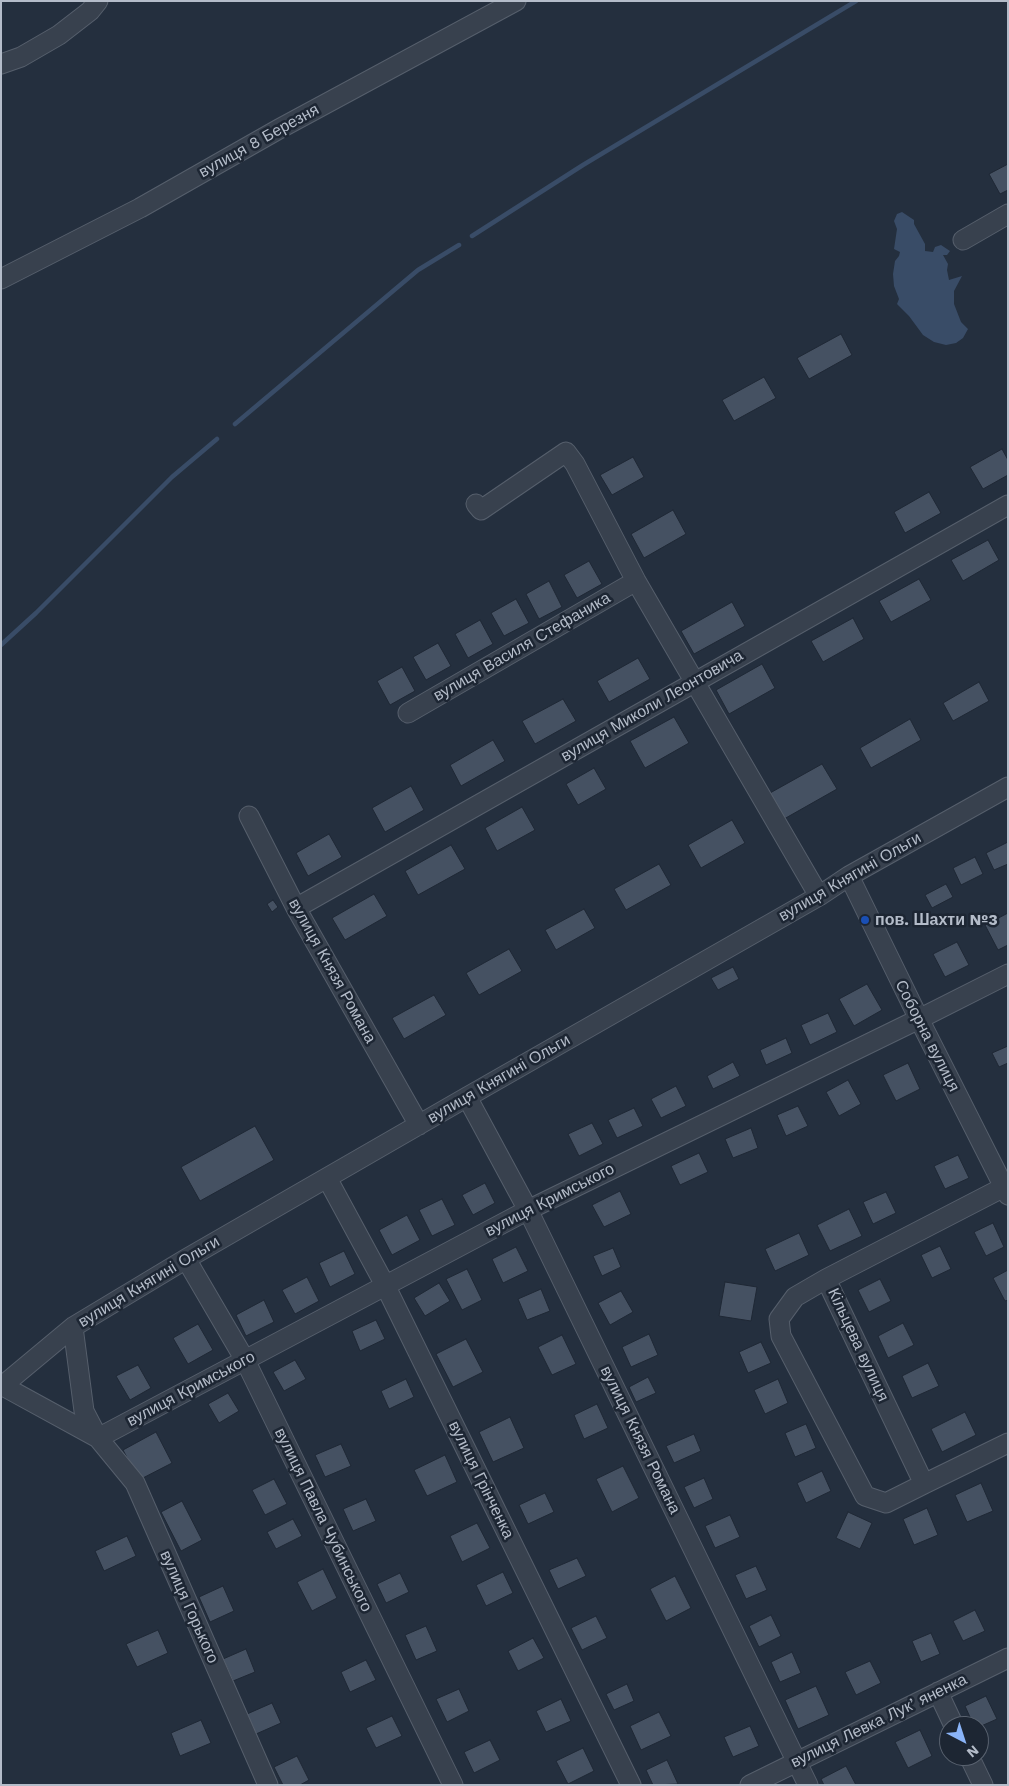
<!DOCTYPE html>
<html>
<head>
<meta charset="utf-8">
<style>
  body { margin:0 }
  #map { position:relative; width:1009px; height:1786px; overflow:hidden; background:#242f3e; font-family:"Work Sans",sans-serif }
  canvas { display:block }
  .frame { position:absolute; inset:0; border:2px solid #b4bcc9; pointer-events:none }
  .north { position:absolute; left:939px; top:1716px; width:50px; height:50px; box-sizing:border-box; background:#1d2633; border:1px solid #59626f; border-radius:50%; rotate:140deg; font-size:14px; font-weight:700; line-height:20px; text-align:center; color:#b4bcc9 }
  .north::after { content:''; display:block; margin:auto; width:18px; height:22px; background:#8ab4f8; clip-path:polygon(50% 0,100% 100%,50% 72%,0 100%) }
</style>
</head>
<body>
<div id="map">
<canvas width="1009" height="1786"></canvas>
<div class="frame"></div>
<div class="north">N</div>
</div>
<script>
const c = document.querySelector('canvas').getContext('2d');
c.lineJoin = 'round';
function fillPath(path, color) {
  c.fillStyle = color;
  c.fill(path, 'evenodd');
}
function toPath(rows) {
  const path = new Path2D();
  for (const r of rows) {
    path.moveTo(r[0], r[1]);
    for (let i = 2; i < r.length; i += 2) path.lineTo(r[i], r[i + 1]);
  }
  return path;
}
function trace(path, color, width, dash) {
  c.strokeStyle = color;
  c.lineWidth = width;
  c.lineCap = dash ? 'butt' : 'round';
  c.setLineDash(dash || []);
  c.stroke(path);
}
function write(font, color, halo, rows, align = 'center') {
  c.font = font + ' "Work Sans",sans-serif';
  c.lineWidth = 5;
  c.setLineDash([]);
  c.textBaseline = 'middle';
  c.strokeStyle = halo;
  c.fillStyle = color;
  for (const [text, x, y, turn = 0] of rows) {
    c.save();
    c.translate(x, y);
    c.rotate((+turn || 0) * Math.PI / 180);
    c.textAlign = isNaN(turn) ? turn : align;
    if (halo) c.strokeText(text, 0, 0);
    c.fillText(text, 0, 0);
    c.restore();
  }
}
fillPath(toPath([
  [902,212,914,220,914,224,925,244,925,251,933,252,935,247,941,245,950,251,947,255,943,255,948,264,947,270,949,280,962,276,954,291,954,304,961,322,968,329,963,338,956,343,946,345,934,342,923,335,909,316,897,304,899,299,894,286,893,274,895,261,899,256,900,252,894,249,897,229,894,221,897,214]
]), '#394c67');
trace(toPath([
  [472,236,583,165,856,1],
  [235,424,418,270,459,245],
  [1,645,36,613,172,477,217,439]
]), '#394c67', 4.5);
const building = toPath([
  [1008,164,1008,190,1000,194,989,174,1008,164],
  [841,334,852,355,809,379,797,358,841,334],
  [764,377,776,398,734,421,722,400,764,377],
  [1002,449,1008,460,1008,475,983,489,970,467,1002,449],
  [633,457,644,477,612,495,600,475,633,457],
  [929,492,941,513,905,533,894,512,929,492],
  [673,510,686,534,644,558,631,534,673,510],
  [988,540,999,560,963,581,951,560,988,540],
  [589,561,602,584,577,598,564,575,589,561],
  [919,579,931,600,891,622,879,601,919,579],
  [549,581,562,607,539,619,526,594,549,581],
  [516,599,529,623,504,636,491,613,516,599],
  [732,602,745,626,694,654,681,631,732,602],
  [853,618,864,639,823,662,811,641,853,618],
  [480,620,493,644,468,658,455,634,480,620],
  [438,643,451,666,426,680,413,657,438,643],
  [638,658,650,679,609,702,597,681,638,658],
  [762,664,775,688,729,714,716,690,762,664],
  [402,667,415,691,390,705,377,681,402,667],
  [979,682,989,701,953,721,943,703,979,682],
  [563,699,576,721,535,744,522,721,563,699],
  [674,717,689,743,645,768,630,741,674,717],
  [910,719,921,740,871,768,860,748,910,719],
  [493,740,505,761,461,786,450,765,493,740],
  [822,764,837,789,784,819,770,793,822,764],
  [594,768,606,789,578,805,566,784,594,768],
  [411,786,424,810,385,832,372,808,411,786],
  [522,807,535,830,497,851,485,828,522,807],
  [732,820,745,843,701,868,688,845,732,820],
  [329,834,342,857,308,876,296,853,329,834],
  [1008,842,1008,864,994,870,986,853,1008,842],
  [451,845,465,869,418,895,405,871,451,845],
  [975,857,983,874,961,885,953,868,975,857],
  [659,864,671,885,626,910,614,889,659,864],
  [946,884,953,897,932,908,925,895,946,884],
  [374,894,387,916,345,940,332,918,374,894],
  [273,900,278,907,272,912,267,904,273,900],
  [584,909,595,928,556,950,545,930,584,909],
  [1008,913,1008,945,998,950,985,925,1008,913],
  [957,942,969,965,945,977,933,954,957,942],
  [509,949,522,971,479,995,466,973,509,949],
  [733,967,739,979,718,990,711,978,733,967],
  [867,984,882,1010,854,1026,839,999,867,984],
  [434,995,446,1015,404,1039,392,1018,434,995],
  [828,1013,837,1032,810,1045,801,1025,828,1013],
  [786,1038,792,1053,766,1065,760,1050,786,1038],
  [1008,1046,1008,1063,999,1067,992,1053,1008,1046],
  [733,1062,740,1076,713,1089,707,1076,733,1062],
  [908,1063,920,1089,896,1101,883,1075,908,1063],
  [848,1080,861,1104,839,1116,826,1092,848,1080],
  [676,1086,686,1106,661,1118,651,1099,676,1086],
  [798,1106,808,1126,786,1136,777,1115,798,1106],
  [634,1108,643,1126,617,1138,608,1120,634,1108],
  [592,1123,603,1144,579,1156,568,1134,592,1123],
  [255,1126,274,1160,200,1201,181,1167,255,1126],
  [751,1128,758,1148,733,1158,725,1139,751,1128],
  [699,1153,708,1172,680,1185,671,1166,699,1153],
  [958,1155,969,1178,945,1189,934,1166,958,1155],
  [485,1183,495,1203,473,1215,462,1195,485,1183],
  [620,1191,631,1214,604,1227,592,1205,620,1191],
  [886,1192,896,1213,873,1224,863,1202,886,1192],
  [442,1199,455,1225,432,1236,419,1210,442,1199],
  [849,1209,862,1236,830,1251,817,1225,849,1209],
  [407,1215,420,1240,392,1255,379,1230,407,1215],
  [993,1223,1004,1247,986,1256,974,1232,993,1223],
  [799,1233,809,1255,775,1271,765,1249,799,1233],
  [940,1246,951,1269,932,1278,921,1255,940,1246],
  [516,1247,528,1271,503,1283,492,1259,516,1247],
  [613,1248,621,1267,602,1276,593,1256,613,1248],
  [344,1251,355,1274,330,1287,319,1263,344,1251],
  [467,1269,482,1300,462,1310,446,1279,467,1269],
  [1008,1270,1008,1300,1005,1301,993,1278,1008,1270],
  [307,1277,319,1301,295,1314,282,1290,307,1277],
  [880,1279,891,1301,869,1312,858,1290,880,1279],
  [725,1282,757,1287,751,1321,719,1316,725,1282],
  [439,1283,450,1301,425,1316,414,1298,439,1283],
  [541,1289,550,1311,527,1320,518,1299,541,1289],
  [621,1291,633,1312,610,1325,598,1303,621,1291],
  [264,1300,274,1322,246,1336,236,1315,264,1300],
  [376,1320,385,1339,360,1351,352,1331,376,1320],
  [903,1323,914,1345,888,1358,878,1336,903,1323],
  [198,1324,213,1350,188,1364,173,1338,198,1324],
  [649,1334,658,1355,631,1367,622,1347,649,1334],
  [562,1335,576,1364,552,1375,538,1347,562,1335],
  [466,1339,483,1372,453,1387,436,1354,466,1339],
  [761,1342,771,1363,748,1373,739,1352,761,1342],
  [295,1360,306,1379,284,1391,273,1372,295,1360],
  [928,1363,939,1386,912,1398,902,1376,928,1363],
  [138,1365,151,1388,130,1400,116,1376,138,1365],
  [648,1377,656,1393,636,1402,629,1387,648,1377],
  [406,1379,414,1397,389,1409,381,1391,406,1379],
  [778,1379,788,1403,765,1414,754,1390,778,1379],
  [228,1393,239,1411,219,1423,208,1404,228,1393],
  [597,1404,608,1428,584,1439,574,1415,597,1404],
  [965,1412,976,1435,942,1452,931,1429,965,1412],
  [510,1417,524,1448,493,1462,479,1432,510,1417],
  [806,1424,816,1448,795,1457,785,1433,806,1424],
  [156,1432,172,1463,139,1480,123,1450,156,1432],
  [694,1434,701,1451,674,1463,666,1446,694,1434],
  [341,1444,351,1466,325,1477,315,1455,341,1444],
  [445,1455,457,1482,427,1496,414,1470,445,1455],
  [623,1466,639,1498,612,1512,596,1479,623,1466],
  [822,1471,831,1491,806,1503,797,1483,822,1471],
  [704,1478,713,1499,694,1508,684,1487,704,1478],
  [274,1479,287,1504,265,1515,252,1490,274,1479],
  [981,1483,993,1511,967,1522,955,1495,981,1483],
  [545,1493,554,1512,528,1524,519,1505,545,1493],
  [366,1499,376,1521,353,1531,343,1509,366,1499],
  [182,1501,202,1540,181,1551,161,1512,182,1501],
  [927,1508,938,1535,914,1545,903,1519,927,1508],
  [848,1512,872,1523,860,1549,836,1538,848,1512],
  [730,1515,740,1537,715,1548,705,1526,730,1515],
  [293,1519,302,1536,276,1549,267,1532,293,1519],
  [477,1523,490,1548,462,1562,450,1536,477,1523],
  [127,1536,136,1556,104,1571,95,1551,127,1536],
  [577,1558,586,1576,558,1589,549,1570,577,1558],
  [756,1566,767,1590,746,1599,735,1575,756,1566],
  [323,1569,337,1598,312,1611,297,1582,323,1569],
  [503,1572,513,1593,486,1606,476,1585,503,1572],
  [400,1573,409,1592,386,1603,377,1584,400,1573],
  [675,1576,691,1608,666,1621,650,1589,675,1576],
  [223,1586,234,1611,210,1622,199,1597,223,1586],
  [975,1610,985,1631,963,1641,953,1621,975,1610],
  [771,1615,781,1636,759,1647,749,1626,771,1615],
  [596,1616,607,1638,582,1650,571,1628,596,1616],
  [426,1626,437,1651,416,1660,405,1635,426,1626],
  [158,1630,168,1653,137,1667,126,1644,158,1630],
  [931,1633,940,1654,921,1662,912,1641,931,1633],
  [533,1638,544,1658,518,1671,508,1651,533,1638],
  [246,1649,255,1672,233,1681,223,1659,246,1649],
  [792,1652,801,1673,780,1682,771,1662,792,1652],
  [366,1660,376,1680,350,1692,341,1672,366,1660],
  [870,1661,881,1683,856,1695,845,1672,870,1661],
  [627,1684,634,1701,614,1710,606,1694,627,1684],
  [816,1686,829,1715,798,1729,785,1700,816,1686],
  [459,1689,469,1711,447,1722,436,1699,459,1689],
  [986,1696,997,1719,979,1727,979,1726,974,1726,965,1706,986,1696],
  [561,1699,571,1721,546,1732,536,1711,561,1699],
  [272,1703,281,1723,256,1734,247,1714,272,1703],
  [659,1712,671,1736,641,1750,630,1726,659,1712],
  [392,1716,402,1736,376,1748,366,1728,392,1716],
  [201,1720,211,1743,180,1756,171,1733,201,1720],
  [750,1726,759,1746,733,1757,724,1737,750,1726],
  [920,1730,932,1756,908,1768,895,1742,920,1730],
  [490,1740,500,1760,474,1773,464,1752,490,1740],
  [583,1748,594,1771,568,1784,556,1761,583,1748],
  [297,1756,309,1780,300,1785,283,1785,274,1767,297,1756],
  [667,1760,678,1784,653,1785,646,1770,667,1760],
  [846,1766,856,1785,824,1785,821,1779,846,1766]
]);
fillPath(building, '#455162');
trace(building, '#1f2835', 1);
const minor = toPath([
  [1,64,21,57,59,35,90,11,98,1],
  [963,240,1008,214],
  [1,279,140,208,279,129,516,1],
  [476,504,481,510,566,452,575,464,636,581,819,896],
  [408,713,636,581],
  [249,816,296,908,419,1125],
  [849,876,919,1019,1008,1195],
  [296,908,1008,505],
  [467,1097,528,1210,808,1785],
  [327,1178,385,1285,631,1785],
  [1008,1185,826,1279,924,1484,1008,1443],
  [186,1259,245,1360,453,1785],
  [826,1279,795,1297,779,1319,781,1336,865,1496,886,1503,924,1484],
  [73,1327,84,1411,98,1438,135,1483,268,1785],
  [3,1386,98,1438],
  [1,1387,73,1327,186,1259,467,1097,819,896,849,876,1008,787],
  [98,1438,528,1210,919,1019,1008,974],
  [938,1692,954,1726],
  [969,1756,983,1785],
  [750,1785,1008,1658]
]);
trace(minor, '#565f6c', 21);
trace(minor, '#38414e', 19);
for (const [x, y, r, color] of [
  [865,920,5,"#1a4fb4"]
]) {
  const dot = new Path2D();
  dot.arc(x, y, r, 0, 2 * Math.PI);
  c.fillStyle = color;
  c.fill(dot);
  trace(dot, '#1d2633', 2);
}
write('16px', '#b4bcc9', '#1d2633', [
  ["вулиця 8 Березня",259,141,-29],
  ["вулиця Василя Стефаника",522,647,-30],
  ["вулиця Миколи Леонтовича",652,706,-30],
  ["вулиця Княгині Ольги",850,877,-30],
  ["вулиця Князя Романа",332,971,61],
  ["Соборна вулиця",927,1036,63],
  ["вулиця Княгині Ольги",499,1079,-30],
  ["вулиця Кримського",550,1200,-27],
  ["вулиця Княгині Ольги",149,1282,-31],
  ["Кільцева вулиця",858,1345,65],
  ["вулиця Кримського",191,1389,-28],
  ["вулиця Князя Романа",640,1440,64],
  ["вулиця Грінченка",481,1480,64],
  ["вулиця Павла Чубинського",323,1520,64],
  ["вулиця Горького",189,1607,66],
  ["вулиця Левка Лукʼяненка",879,1721,-26]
]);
write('bold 16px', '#b4bcc9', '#1d2633', [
  ["пов. Шахти №3",875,920]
], 'left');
</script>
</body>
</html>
